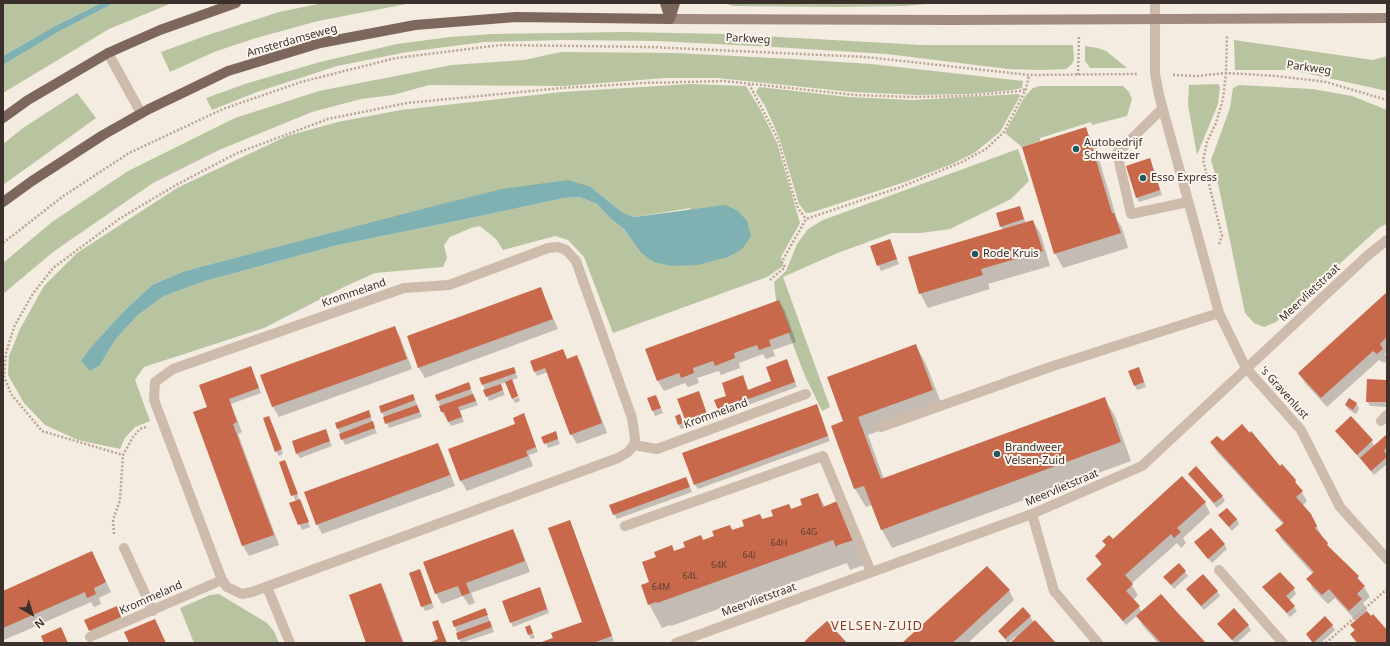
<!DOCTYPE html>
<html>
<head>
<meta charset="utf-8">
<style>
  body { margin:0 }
  #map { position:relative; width:1390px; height:646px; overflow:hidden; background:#f4ebe1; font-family:"Noto Sans",sans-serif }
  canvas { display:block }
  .frame { position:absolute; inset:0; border:4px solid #3b302b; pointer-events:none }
  .north { position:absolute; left:12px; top:594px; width:40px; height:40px; -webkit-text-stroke:3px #fbf5ee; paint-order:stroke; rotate:141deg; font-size:11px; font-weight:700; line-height:16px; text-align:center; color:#3b302b }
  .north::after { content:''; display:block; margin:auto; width:14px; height:18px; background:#3b302b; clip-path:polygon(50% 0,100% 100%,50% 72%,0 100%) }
</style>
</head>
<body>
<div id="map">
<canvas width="1390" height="646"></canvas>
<div class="frame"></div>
<div class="north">N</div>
</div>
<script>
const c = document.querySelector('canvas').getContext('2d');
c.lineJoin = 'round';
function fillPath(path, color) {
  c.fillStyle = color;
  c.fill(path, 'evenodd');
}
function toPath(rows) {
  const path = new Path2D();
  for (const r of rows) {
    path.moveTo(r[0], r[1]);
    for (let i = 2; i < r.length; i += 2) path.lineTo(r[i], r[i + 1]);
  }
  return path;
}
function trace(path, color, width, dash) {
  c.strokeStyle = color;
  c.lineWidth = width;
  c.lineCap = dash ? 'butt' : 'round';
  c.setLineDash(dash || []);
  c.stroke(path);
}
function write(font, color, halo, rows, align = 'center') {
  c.font = font + ' "Noto Sans",sans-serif';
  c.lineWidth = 4;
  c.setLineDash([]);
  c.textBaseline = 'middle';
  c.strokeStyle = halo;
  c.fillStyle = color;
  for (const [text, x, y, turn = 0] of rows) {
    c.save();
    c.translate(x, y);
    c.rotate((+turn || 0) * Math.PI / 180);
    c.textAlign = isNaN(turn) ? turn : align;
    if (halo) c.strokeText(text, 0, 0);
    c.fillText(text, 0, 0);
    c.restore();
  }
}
fillPath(toPath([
  [3,3,101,3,55,26,3,56],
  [114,3,172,3,109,29,3,93,3,65,58,32],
  [323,3,412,3,318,21,256,38,214,52,170,72,161,52,208,35,279,12],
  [723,3,938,3,905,6,839,7,733,6],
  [623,32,726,34,922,45,1073,45,1074,59,1072,64,1066,69,1040,70,1008,69,887,54,774,47,657,41,563,40,484,42,407,52,337,66,257,92,212,110,206,98,248,83,320,62,397,44,450,37,492,34],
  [1234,40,1373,60,1387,56,1387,91,1292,70,1235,70],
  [1085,46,1098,48,1106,51,1127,68,1090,68,1085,61],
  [561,52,675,53,793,59,871,64,1023,81,1022,88,1012,90,971,94,919,95,852,92,717,78,665,78,564,86,429,85,393,95,361,99,312,112,219,150,153,183,53,252,3,294,3,263,52,222,128,171,235,118,319,91,452,65,524,60],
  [690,84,746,86,760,109,777,143,800,223,781,257,783,266,767,277,613,333,584,257,568,240,555,236,503,250,496,239,480,226,471,228,450,237,444,245,447,258,443,267,375,273,346,286,264,328,144,367,135,380,150,421,135,427,125,438,120,449,78,440,45,425,24,403,8,375,9,356,20,329,44,286,77,253,177,188,287,136,338,122,401,110,562,92],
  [591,187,623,213,635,217,691,208,641,253,624,229,611,219,597,204,580,197,564,198,476,217,338,245,205,281,164,296,138,315,115,340,100,365,91,347,123,312,152,285,185,271,492,192],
  [1218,84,1220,87,1218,104,1197,155,1188,105,1189,85],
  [1239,85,1312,89,1352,96,1387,110,1387,224,1380,227,1276,322,1264,327,1254,323,1245,313,1219,188,1211,160,1230,108,1233,88],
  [1040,86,1123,86,1129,92,1132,99,1127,116,1092,125,1091,122,1040,138,1040,141,1022,147,1005,133,1025,96,1033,88],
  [759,87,849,97,913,100,1019,94,1020,96,1000,132,974,153,952,164,908,181,810,213,806,213,799,204,779,137,765,106,756,92],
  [77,93,96,118,3,185,3,144,23,128],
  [1018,149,1029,181,1011,199,950,229,921,233,892,233,835,254,783,277,830,407,822,411,805,376,776,300,774,282,786,271,797,244,808,229,823,220],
  [219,594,267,623,274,631,279,643,194,643,180,608,210,595]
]), '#b8c4a0');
fillPath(toPath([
  [101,3,114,3,58,32,3,65,3,56,10,52,55,26],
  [568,180,591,187,623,213,635,217,725,205,738,211,747,221,751,236,742,249,728,257,698,265,671,266,654,262,641,253,624,229,611,219,597,204,580,197,564,198,476,217,338,245,205,281,164,296,138,315,115,340,100,365,90,371,81,361,91,347,123,312,152,285,185,271,434,206,502,189]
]), '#7fb0b2');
fillPath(toPath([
  [1085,129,1094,143,1117,219,1122,228,1128,248,1063,268,1055,253],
  [1150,159,1162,195,1139,202,1137,198],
  [1019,207,1026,223,1033,221,1041,235,1050,266,988,284,990,289,928,308,920,293,1003,230,1001,226],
  [890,240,899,264,881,271,871,247],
  [540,288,558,329,425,378,419,368,408,337],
  [1387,293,1387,352,1385,354,1387,360,1384,363,1379,360,1327,407,1305,383,1299,374],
  [779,301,785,311,796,342,773,350,775,356,766,359,763,354,739,363,740,368,721,375,719,371,697,378,699,383,688,387,685,383,664,391,658,381,647,349],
  [394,327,400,337,412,369,279,417,273,407,262,376],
  [916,346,926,364,943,408,868,435,884,479,1104,398,1115,416,1131,461,892,548,882,530,872,505,866,507,855,489,832,426,845,421],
  [563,350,567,360,577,356,582,366,607,433,577,444,571,434,548,372,537,376,535,372],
  [787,360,797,387,721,415,715,401,727,396,742,377,749,391,773,381],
  [251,367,261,393,231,404,242,432,238,434,279,545,249,556,243,546,194,413,209,408],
  [513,368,518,378,512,380,518,395,512,398,507,382,500,384,505,395,489,401,483,385],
  [1141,373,1146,387,1137,390,1135,386],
  [1387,381,1387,407,1370,406,1367,401],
  [468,383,478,405,460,411,464,422,451,426,442,412,438,400],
  [413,395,422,417,389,428,382,412],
  [519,397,520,401,515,403,513,399],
  [701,397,709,419,689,426,687,422],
  [648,399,658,401,663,413,655,416],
  [1349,400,1357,404,1359,409,1356,414,1349,410,1346,405],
  [817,405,830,441,698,489,695,485],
  [368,411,377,433,345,445,336,424],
  [524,415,538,452,529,455,533,466,467,491,461,481,450,450,517,425],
  [269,417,283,454,279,456,276,451],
  [1351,417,1375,446,1387,435,1387,464,1374,475,1336,431],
  [682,420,685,428,681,429,679,425],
  [325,430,332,446,300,458,297,454],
  [555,433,560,444,548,448,543,437],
  [1211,443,1223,443,1280,467,1295,481,1307,501,1302,506,1316,525,1322,537,1332,551,1358,577,1370,597,1363,603,1367,610,1366,611,1387,631,1387,643,1356,643,1351,635,1355,631,1352,626,1356,621,1335,598,1328,604,1313,589,1308,579,1313,574,1282,540,1277,531,1284,525,1217,452],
  [438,444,443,454,455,486,322,534,317,524],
  [285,461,299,499,310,527,302,530,290,503,296,502,280,463],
  [1189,474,1222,496,1225,501,1217,508],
  [686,478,692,492,617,519,614,514],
  [1181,478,1205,503,1210,513,1183,538,1186,543,1181,548,1177,543,1131,584,1138,595,1133,600,1142,612,1204,643,1158,643,1143,626,1137,616,1126,625,1087,579,1102,566,1096,556,1107,546,1104,541,1113,540],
  [818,494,825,507,840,502,867,564,850,570,847,563,671,626,670,625,662,628,649,604,650,583,674,552,716,537,730,526,733,531,774,516,789,505,792,510,803,505],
  [1219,516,1237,519,1239,524,1232,531],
  [572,526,614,641,609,643,541,643,583,623],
  [513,530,518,540,530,572,471,593,475,603,469,605,463,596,442,604,436,594,425,562],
  [1196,543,1224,544,1227,549,1212,563],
  [92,552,111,592,99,598,101,604,94,607,91,602,4,640,3,591],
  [1179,564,1188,576,1174,589,1164,577],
  [422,575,434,608,425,611,422,606],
  [381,585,386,594,404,643,367,643],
  [1294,589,1296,594,1289,601,1297,611,1290,617,1266,591],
  [1187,590,1217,591,1220,596,1204,610],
  [1009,591,1014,600,968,643,903,643],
  [542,593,549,613,513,627,511,622],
  [485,609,494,632,461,643,453,621],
  [119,612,123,621,92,635,90,630],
  [1030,616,1034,623,1054,643,1011,643,1017,638,1015,637,1008,643,999,631],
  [1332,625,1335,630,1321,643,1313,643,1307,634],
  [530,626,535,638,531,639,529,635],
  [1248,626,1251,630,1237,643,1235,643,1221,628]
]), '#0003');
fillPath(toPath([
  [1086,127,1112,213,1114,213,1121,233,1054,254,1022,147],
  [1150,158,1160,190,1136,198,1126,166],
  [1020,206,1024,219,1000,227,996,213],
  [1033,220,1043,251,981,269,983,275,919,294,908,257],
  [890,239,897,259,877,266,870,246],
  [541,287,553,319,418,368,407,336],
  [1387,292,1387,337,1380,344,1383,349,1377,354,1373,351,1321,398,1298,373],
  [779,300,791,332,769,340,771,346,759,350,757,345,734,353,735,358,715,366,713,361,693,368,694,373,681,378,679,373,657,381,645,349],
  [395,326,407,359,272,407,260,375],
  [916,344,933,390,858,417,881,479,1105,397,1121,442,881,530,864,486,854,489,831,426,843,421,827,377],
  [563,349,567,359,577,355,602,423,570,435,545,368,534,372,530,361],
  [787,359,795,382,718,410,714,400,726,396,722,383,743,375,748,390,771,381,766,367],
  [251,366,259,388,229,399,237,422,233,424,274,535,242,546,193,412,207,407,199,385],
  [514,367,516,373,482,385,479,378],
  [1139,367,1144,382,1134,386,1128,371],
  [512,379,518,396,512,399,505,382],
  [1367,379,1387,380,1387,402,1366,402],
  [469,382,471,389,437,401,435,395],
  [501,384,503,390,486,397,483,390],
  [699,391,707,414,686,422,677,399],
  [413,394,415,400,381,413,379,406],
  [473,394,476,401,458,407,462,417,448,422,444,412,441,412,439,406],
  [656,395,661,408,652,411,647,398],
  [1349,398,1357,403,1353,410,1345,405],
  [817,404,828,436,694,485,682,453],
  [417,405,420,412,385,424,383,417],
  [369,410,371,417,337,429,335,423],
  [524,413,536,447,526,451,528,456,460,481,448,449,515,424,513,418],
  [680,414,683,423,678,425,675,416],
  [269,416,282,449,275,452,263,418],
  [1351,416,1373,440,1357,455,1335,431],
  [373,421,375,428,341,440,339,434],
  [1242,424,1250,433,1251,431,1280,466,1282,464,1296,480,1295,482,1303,491,1296,497,1311,514,1317,526,1315,528,1328,543,1327,545,1359,576,1357,578,1365,586,1357,594,1362,599,1349,611,1329,589,1322,595,1306,579,1314,572,1275,530,1284,523,1210,442,1217,436,1223,441],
  [326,429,330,441,296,454,292,441],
  [556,431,558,439,544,444,541,437],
  [1387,434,1387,447,1384,450,1387,457,1371,471,1360,458],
  [438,443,450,475,316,525,304,492],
  [285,460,298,494,291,496,279,462],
  [1196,466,1223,496,1214,503,1188,474],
  [1182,476,1206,502,1177,528,1181,532,1174,538,1171,534,1125,575,1133,584,1126,591,1140,606,1123,621,1086,579,1102,564,1095,556,1106,545,1102,541,1109,535,1113,539],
  [686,477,690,487,613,515,609,505],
  [818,493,823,507,840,500,854,540,838,545,836,547,833,540,657,603,656,602,648,605,641,585,649,582,642,562,656,557,654,552,672,545,674,551,685,547,683,542,701,535,703,540,714,536,712,531,730,525,732,530,744,526,742,520,760,514,762,519,773,516,771,510,789,504,791,509,802,505,800,499],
  [300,499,309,522,298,525,289,503],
  [1227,508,1237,519,1229,527,1218,515],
  [570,520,612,636,593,643,539,643,553,638,551,633,582,622,548,528],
  [1211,528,1225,544,1208,559,1194,542],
  [513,529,525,561,466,583,470,593,462,596,458,586,435,594,423,562],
  [92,551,106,582,94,588,96,594,87,598,85,592,3,628,3,591],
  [1179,563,1186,571,1171,585,1163,577],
  [987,566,1010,590,958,638,952,643,902,643],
  [420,569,432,603,421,607,409,573],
  [1280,572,1295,588,1286,596,1295,606,1287,613,1262,587],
  [1203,574,1218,591,1201,606,1186,589],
  [381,583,389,606,403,643,366,643,349,595],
  [540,587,547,609,510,623,502,601],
  [1161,594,1177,612,1206,643,1161,643,1136,616],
  [117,606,121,617,89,631,84,620],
  [1023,607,1031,616,1005,639,998,631],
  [485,608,488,615,454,627,452,621],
  [1234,608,1249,625,1232,640,1217,624],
  [1367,611,1371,616,1373,614,1387,630,1387,643,1358,643,1350,634,1355,630,1350,625],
  [1325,616,1333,625,1313,643,1306,634],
  [155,619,166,643,129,643,124,632],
  [438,620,447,643,429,643,438,639,432,622],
  [1035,620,1056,643,1010,643],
  [490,621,492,627,458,640,456,633],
  [827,621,847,643,803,643,809,637],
  [530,625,533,633,528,635,525,627],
  [61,627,68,643,44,643,41,636]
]), '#c8694b');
trace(toPath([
  [1078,75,1079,37],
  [1173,75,1198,76,1226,73,1277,76,1326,82,1387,100],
  [749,84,778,139,793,194,798,208,806,219],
  [3,243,62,197,129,153,223,109,301,82,396,58,501,45,650,47,866,57,1029,75,1138,74],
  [1219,244,1222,236,1203,160,1207,142,1216,123,1223,99,1226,73,1227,36],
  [770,280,785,267,782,262,784,258,806,219,901,187,962,162,986,149,1004,132,1026,89,1029,75],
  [146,427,140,429,133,437,123,455,42,431,11,394,4,376,6,353,14,327,32,295,53,268,119,219,176,185,237,153,328,119,407,103,562,88,643,83,724,81,855,95,912,97,965,96,1020,91,1026,89],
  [114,534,113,520,120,500,123,455],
  [1326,643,1387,589]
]), '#b9a596', 2.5, [2, 2]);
trace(toPath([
  [108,53,141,113],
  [1162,109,1117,153,1131,214,1188,202],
  [1381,421,1387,415],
  [881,427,1053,366,1219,313],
  [625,526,823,456,871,572],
  [124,548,153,611],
  [1219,570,1283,643],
  [90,637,222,580]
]), '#cdbbac', 10);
trace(toPath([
  [1155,3,1155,74,1159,95,1219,313,1246,368,1301,430,1340,507,1387,559],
  [558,247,566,250,576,261,632,418,635,438,634,445,628,452,618,458,252,592,242,594,227,587,222,580,162,421,154,400,155,382,173,369,404,288,449,285,548,248,558,247],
  [634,445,657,449,806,394],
  [1032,514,1054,591,1098,643],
  [267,587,290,643],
  [676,643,1032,514,1142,466,1367,256,1387,240]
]), '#cdbbac', 10);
trace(toPath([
  [670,19,952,20,1387,18]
]), '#a18a7d', 10);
trace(toPath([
  [665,3,670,19],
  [670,19,675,3],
  [3,118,28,100,108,53,160,30,236,3],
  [3,202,32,181,103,135,149,109,228,71,320,43,415,25,516,17,670,19]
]), '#7d675c', 10);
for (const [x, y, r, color] of [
  [1076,149,4,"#1f5a5e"],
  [1143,178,4,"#1f5a5e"],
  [975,254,4,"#1f5a5e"],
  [997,454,4,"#1f5a5e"]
]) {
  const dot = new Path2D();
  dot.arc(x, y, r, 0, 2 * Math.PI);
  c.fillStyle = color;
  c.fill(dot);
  trace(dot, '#fbf5ee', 1.5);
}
write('9px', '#5e3e33', null, [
  ["64G",809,532],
  ["64H",779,543],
  ["64J",749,555],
  ["64K",719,565],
  ["64L",690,576],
  ["64M",661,587]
]);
write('11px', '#3b302b', '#fbf5ee', [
  ["Parkweg",748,39,3],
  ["Amsterdamseweg",292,41,-16],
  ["Parkweg",1309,68,8],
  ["Krommeland",354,293,-19],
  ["Meervlietstraat",1310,293,-43],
  ["'s Gravenlust",1284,393,48],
  ["Krommeland",716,414,-20],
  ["Meervlietstraat",1062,488,-23],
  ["Krommeland",151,598,-24],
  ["Meervlietstraat",759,600,-20]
]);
write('11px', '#3b302b', '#fbf5ee', [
  ["Autobedrijf",1084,143],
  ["Schweitzer",1084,156],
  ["Esso Express",1151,178],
  ["Rode Kruis",983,254],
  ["Brandweer",1005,448],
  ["Velsen-Zuid",1005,461]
], 'left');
c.letterSpacing = '1px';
write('13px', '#8c3b22', '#fbf5ee', [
  ["VELSEN-ZUID",877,626]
]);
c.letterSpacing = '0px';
</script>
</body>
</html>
